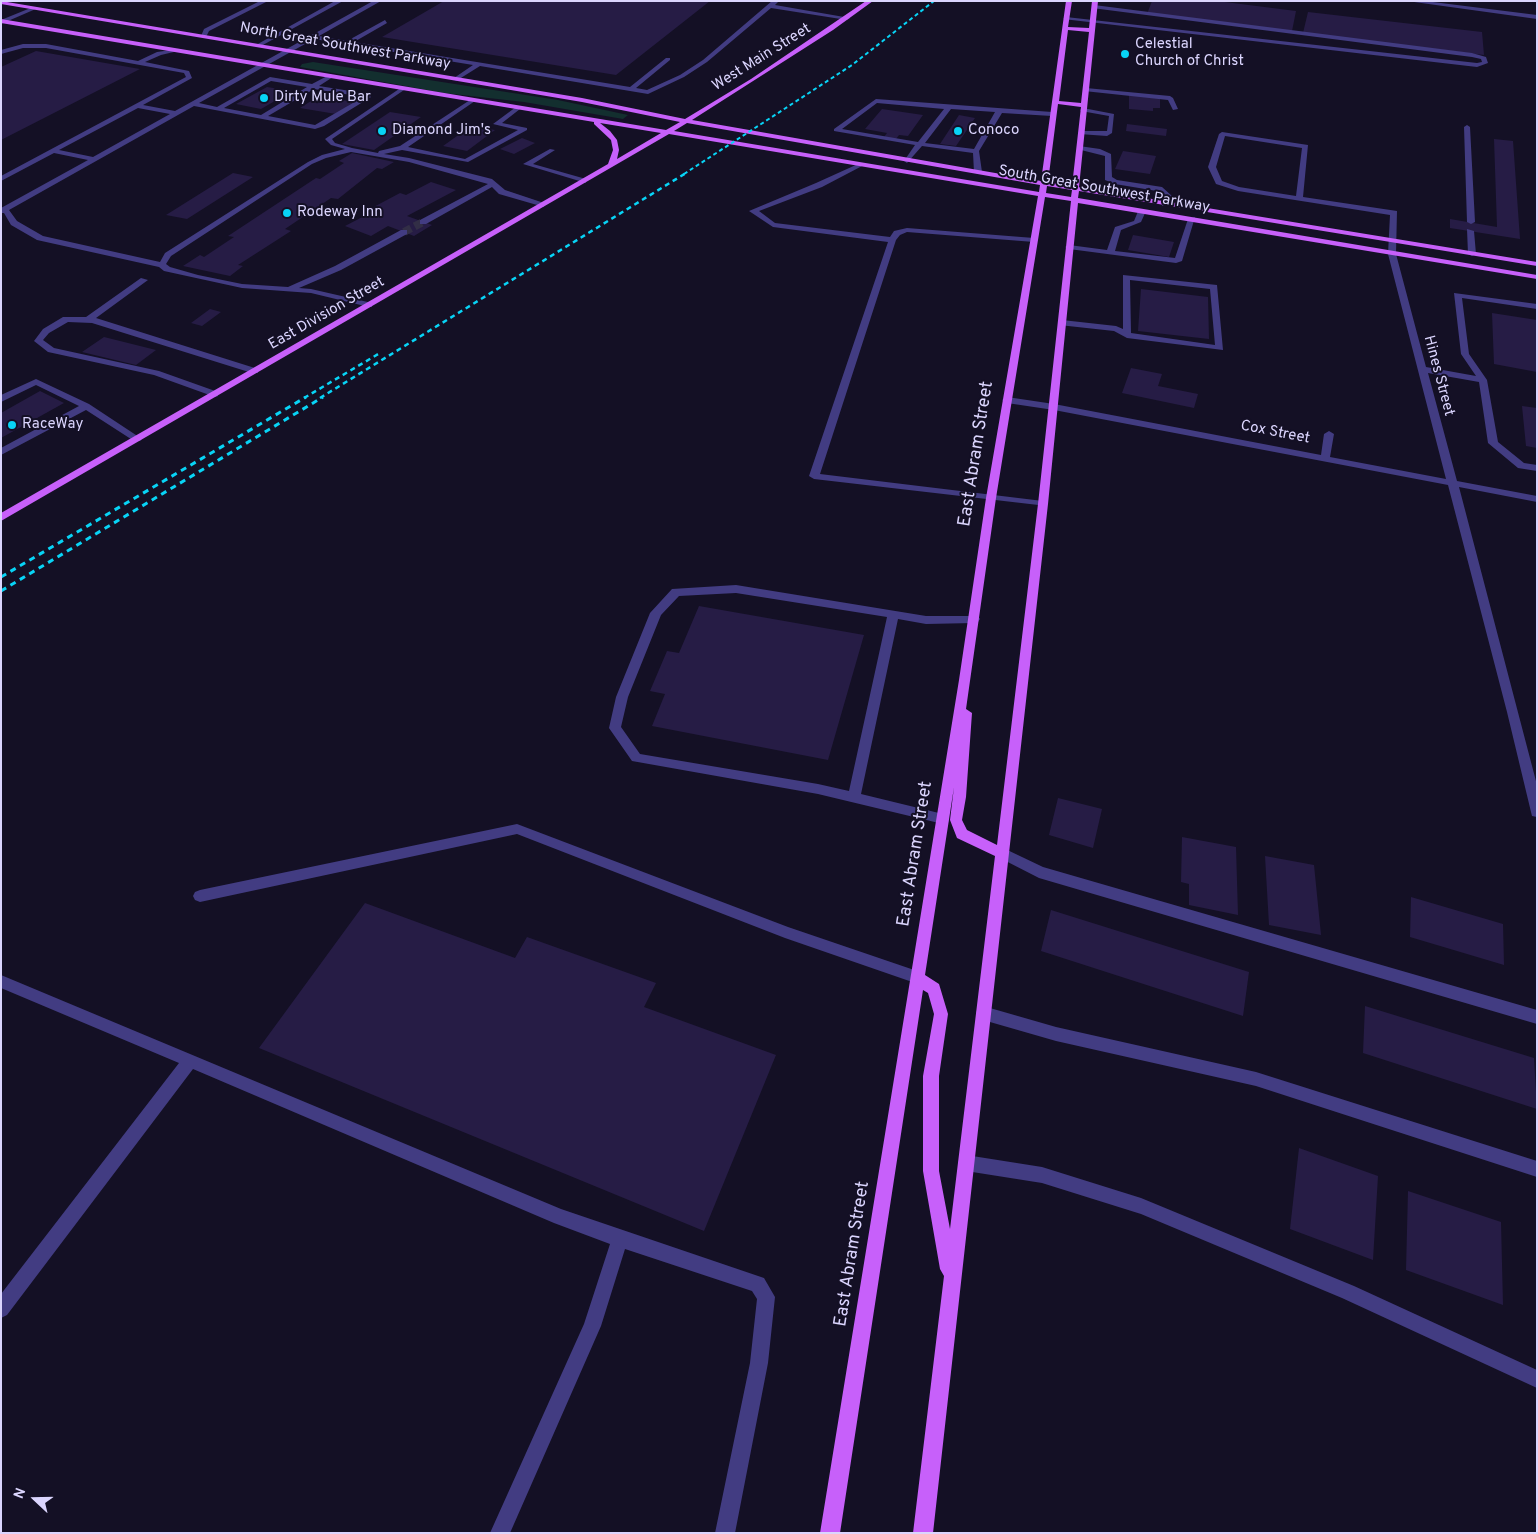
<!DOCTYPE html>
<html>
<head>
<meta charset="utf-8">
<style>
  body { margin:0 }
  #map { position:relative; width:1538px; height:1534px; overflow:hidden; background:#141025; font-family:Overpass,sans-serif }
  canvas { display:block }
  .frame { position:absolute; inset:0; border:2px solid #dbd5fe; pointer-events:none }
  .north { position:absolute; left:10px; top:1474px; width:50px; height:50px; -webkit-text-stroke:4px #141025; paint-order:stroke; rotate:291deg; font-size:14px; font-weight:700; line-height:20px; text-align:center; color:#dbd5fe }
  .north::after { content:''; display:block; margin:auto; width:18px; height:22px; background:#dbd5fe; clip-path:polygon(50% 0,100% 100%,50% 72%,0 100%) }
</style>
</head>
<body>
<div id="map">
<canvas width="1538" height="1534"></canvas>
<div class="frame"></div>
<div class="north">N</div>
</div>
<script>
const c = document.querySelector('canvas').getContext('2d');
c.lineJoin = 'round';
function fillPath(path, color) {
  c.fillStyle = color;
  c.fill(path, 'evenodd');
}
function toPath(rows) {
  const path = new Path2D();
  for (const r of rows) {
    path.moveTo(r[0], r[1]);
    for (let i = 2; i < r.length; i += 2) path.lineTo(r[i], r[i + 1]);
  }
  return path;
}
function trace(path, color, width, dash) {
  c.strokeStyle = color;
  c.lineWidth = width;
  c.lineCap = dash ? 'butt' : 'round';
  c.setLineDash(dash || []);
  c.stroke(path);
}
function write(font, color, halo, rows, align = 'center') {
  c.font = font + ' Overpass,sans-serif';
  c.lineWidth = 4;
  c.setLineDash([]);
  c.textBaseline = 'middle';
  c.strokeStyle = halo;
  c.fillStyle = color;
  for (const [text, x, y, turn = 0] of rows) {
    c.save();
    c.translate(x, y);
    c.rotate((+turn || 0) * Math.PI / 180);
    c.textAlign = isNaN(turn) ? turn : align;
    if (halo) c.strokeText(text, 0, 0);
    c.fillText(text, 0, 0);
    c.restore();
  }
}
fillPath(toPath([
  [313,62,558,100,628,115,623,119,524,102,444,93,300,67,302,64]
]), '#132f2f');
fillPath(toPath([
  [444,1,710,1,616,75,382,37],
  [1152,1,1217,1,1296,11,1292,31,1147,14],
  [1308,12,1482,32,1484,55,1303,33],
  [36,51,140,69,1,140,1,67],
  [267,87,292,91,261,109,236,104],
  [1129,95,1160,97,1160,108,1153,108,1153,111,1129,109],
  [319,96,354,102,336,114,300,108],
  [882,109,923,115,908,136,899,135,896,139,884,137,887,133,865,129],
  [390,112,421,117,374,150,342,144],
  [959,115,975,118,956,146,940,144],
  [1127,124,1167,129,1166,136,1126,131],
  [471,126,495,130,467,151,443,146],
  [522,138,535,143,514,154,500,149],
  [1494,139,1513,141,1520,239,1450,228,1450,219,1497,227],
  [1123,151,1156,156,1150,174,1115,169],
  [352,153,394,162,382,169,377,168,338,199,331,198,285,229,291,231,238,265,243,266,230,276,183,266,200,255,204,257,234,237,228,236,316,178,320,179,344,163,339,161],
  [233,173,253,177,187,219,166,215],
  [431,182,456,190,407,216,432,225,414,236,388,226,371,236,345,226,372,212,368,210,400,193,406,195],
  [1133,235,1174,242,1169,257,1128,250],
  [1141,289,1208,297,1209,339,1138,331],
  [210,309,221,312,202,326,191,323],
  [1492,313,1537,320,1537,372,1494,364],
  [104,337,156,350,136,365,82,352],
  [1131,368,1162,374,1158,386,1198,394,1194,408,1122,393],
  [40,391,64,403,1,438,1,413],
  [1522,406,1537,408,1537,448,1526,446],
  [699,606,864,635,828,760,652,726,665,694,650,691,667,651,679,653],
  [1058,798,1102,809,1093,848,1049,835],
  [1182,837,1236,847,1238,915,1189,905,1189,884,1181,882],
  [1265,856,1314,865,1321,935,1269,925],
  [1411,897,1503,924,1504,965,1410,937],
  [365,903,515,958,527,937,656,983,644,1007,776,1055,704,1231,259,1048],
  [1051,910,1249,972,1243,1016,1041,951],
  [1365,1006,1534,1058,1537,1109,1363,1053],
  [1299,1148,1378,1176,1373,1260,1290,1229],
  [1408,1191,1501,1222,1503,1305,1406,1270]
]), '#261c45');
trace(toPath([
  [404,232,423,222]
]), '#322e46', 8, [8, 4]);
fillPath(toPath([
  [260,1,268,1,209,31,206,37,201,36,204,29,260,1],
  [335,1,343,1,261,46,256,45,335,1],
  [373,1,381,1,319,36,347,41,385,20,387,23,354,42,630,87,666,58,670,58,670,60,636,88,647,90,680,75,703,60,772,1,779,1,775,5,850,18,847,20,771,8,707,62,684,77,648,94,480,66,456,81,454,78,473,65,314,39,199,103,217,107,270,77,312,84,331,74,333,77,319,86,369,94,371,97,324,126,315,129,194,106,9,210,17,221,43,236,160,262,165,253,308,162,322,155,345,149,331,145,325,139,402,87,407,88,332,139,335,143,352,148,378,153,379,151,400,146,473,98,475,101,408,147,465,159,518,130,493,124,516,107,520,107,520,109,502,123,527,128,527,130,468,162,402,150,384,154,409,158,492,179,505,190,544,203,544,207,499,194,492,187,426,224,420,224,420,220,488,184,409,162,351,152,326,158,312,164,171,256,166,264,170,267,198,275,242,284,288,287,335,266,401,230,407,230,407,234,341,270,299,288,311,289,372,303,372,307,369,307,311,293,242,288,164,271,159,267,37,240,11,225,4,213,1,213,1,208,88,160,54,153,1,181,1,176,186,77,184,73,46,48,23,48,1,54,1,50,23,44,46,44,138,61,157,52,178,49,178,51,161,55,145,62,189,71,192,78,143,105,175,111,373,1],
  [271,81,307,87,261,115,224,108,271,81],
  [314,89,363,97,315,125,268,116,314,89],
  [138,108,170,114,93,157,59,150,138,108],
  [1407,1,1425,1,1537,15,1537,19,1407,1],
  [1094,5,1472,53,1486,57,1488,63,1477,67,1063,19,1066,17,1477,63,1482,62,1481,59,1472,57,1092,8,1094,5],
  [33,7,38,8,1,24,1,20,33,7],
  [1086,88,1170,96,1173,98,1178,109,1173,110,1168,100,1084,91,1086,88],
  [876,99,1052,112,1055,114,1052,116,1002,113,979,151,982,172,978,174,974,172,973,153,922,146,907,163,904,161,915,145,834,131,834,129,876,99],
  [877,103,944,109,918,142,842,129,877,103],
  [951,109,995,112,974,149,925,143,951,109],
  [1083,108,1114,114,1112,133,1107,136,1079,134,1078,133,1081,131,1107,131,1109,116,1081,111,1080,110,1083,108],
  [1467,125,1470,127,1475,222,1471,224,1467,222,1464,127,1467,125],
  [1222,132,1308,145,1303,197,1397,211,1396,254,1426,367,1476,376,1461,354,1454,293,1537,304,1537,309,1462,298,1469,354,1487,380,1498,442,1524,463,1537,465,1537,471,1518,468,1488,443,1479,382,1428,373,1457,481,1537,496,1537,502,1459,487,1537,785,1537,817,1532,816,1531,812,1507,712,1448,485,1054,410,1007,403,1002,400,1007,397,1054,404,1321,455,1324,434,1329,431,1334,434,1330,457,1446,479,1388,254,1390,215,1238,191,1216,184,1208,167,1219,134,1222,132],
  [1225,136,1302,148,1296,196,1239,187,1222,181,1216,167,1225,136],
  [1079,146,1100,149,1111,154,1112,177,1117,180,1162,187,1172,196,1169,204,1162,206,1164,197,1157,191,1115,184,1105,180,1105,156,1077,149,1077,147,1079,146],
  [550,149,555,150,533,164,586,179,586,183,523,164,550,149],
  [858,164,864,165,822,187,759,211,775,223,890,237,894,231,907,228,1034,238,1038,240,1034,242,907,232,900,235,896,240,820,474,1043,501,1047,502,1047,506,814,479,809,476,888,242,773,227,749,211,816,183,858,164],
  [1139,209,1146,211,1141,222,1121,230,1115,251,1175,258,1188,219,1195,217,1182,261,1176,263,1069,249,1065,247,1069,245,1107,250,1115,227,1134,221,1139,209],
  [1467,229,1474,231,1476,254,1472,256,1468,254,1467,229],
  [1123,275,1217,285,1223,350,1127,338,1114,331,1059,325,1059,321,1062,320,1116,326,1123,329,1123,275],
  [1130,280,1210,289,1215,345,1131,333,1130,280],
  [141,278,148,280,96,318,258,369,258,373,252,373,92,323,68,322,49,333,43,340,54,348,159,371,218,392,218,396,215,397,154,375,48,352,34,341,43,329,63,317,86,317,141,278],
  [36,379,89,404,142,439,140,441,134,441,86,410,1,455,1,448,79,406,36,385,1,402,1,395,36,379],
  [736,585,926,616,978,616,980,619,978,622,974,623,926,624,898,619,861,794,943,814,948,815,949,819,948,823,943,824,818,794,632,761,609,728,616,697,650,613,672,589,736,585],
  [736,593,887,617,849,791,818,784,640,754,621,727,628,697,661,615,679,596,736,593],
  [517,824,788,927,923,973,925,978,923,983,918,984,785,938,517,834,200,902,195,900,193,896,195,892,200,890,517,824],
  [1001,847,1043,867,1537,1010,1537,1024,1039,878,996,856,994,852,996,848,1001,847],
  [1,975,561,1209,764,1278,775,1297,768,1363,735,1533,715,1533,750,1363,757,1299,752,1291,625,1249,601,1326,510,1533,490,1533,584,1324,610,1244,554,1223,193,1069,7,1315,1,1318,1,1294,179,1063,1,988,1,975],
  [983,1006,1056,1027,1256,1072,1537,1161,1537,1177,1256,1086,1056,1041,983,1020,978,1018,976,1013,978,1008,983,1006],
  [966,1155,1042,1167,1141,1198,1354,1286,1537,1370,1537,1388,1342,1298,1141,1214,1042,1183,966,1171,960,1169,958,1163,960,1157,966,1155]
]), '#423c82');
fillPath(toPath([
  [1,1,582,98,685,119,751,79,866,1,873,1,833,30,692,120,1041,181,1066,1,1072,1,1068,27,1089,28,1092,1,1098,1,1079,187,1537,262,1537,266,1079,191,1078,198,1537,275,1537,279,1078,203,1048,504,933,1533,913,1533,944,1276,940,1269,923,1171,923,1076,934,1014,928,993,923,990,840,1533,820,1533,959,680,986,498,1038,196,669,134,1,521,1,513,608,164,613,150,611,140,594,124,594,122,1,23,1,19,666,130,680,122,582,102,1,4,1,1],
  [1068,30,1089,32,1081,103,1059,101,1068,30],
  [1058,104,1081,107,1072,186,1048,182,1058,104],
  [600,123,661,133,617,159,619,150,617,140,610,131,600,123],
  [687,123,1040,185,1039,192,674,131,687,123],
  [1047,186,1072,190,1071,197,1046,193,1047,186],
  [1045,197,1071,201,1038,504,997,845,967,830,962,820,966,797,972,713,966,709,996,498,1045,197],
  [954,787,950,820,957,838,995,856,950,1229,939,1171,939,1076,948,1014,939,984,925,975,954,787]
]), '#c760fa');
trace(toPath([
  [684,174,852,65,934,1]
]), '#08d4f6', 2, [4, 3]);
trace(toPath([
  [304,398,380,353],
  [320,398,686,173]
]), '#08d4f6', 2.5, [5, 4]);
trace(toPath([
  [1,577,306,397],
  [1,591,323,397]
]), '#08d4f6', 3, [6, 5]);
for (const [x, y, r, color] of [
  [1125,54,5,"#08d4f6"],
  [264,98,5,"#08d4f6"],
  [382,131,5,"#08d4f6"],
  [958,131,5,"#08d4f6"],
  [287,213,5,"#08d4f6"],
  [12,425,5,"#08d4f6"]
]) {
  const dot = new Path2D();
  dot.arc(x, y, r, 0, 2 * Math.PI);
  c.fillStyle = color;
  c.fill(dot);
  trace(dot, '#141025', 2);
}
write('15px', '#dbd5fe', '#141025', [
  ["Celestial",1135,45],
  ["Church of Christ",1135,62],
  ["Dirty Mule Bar",274,98],
  ["Diamond Jim's",392,131],
  ["Conoco",968,131],
  ["Rodeway Inn",297,213],
  ["RaceWay",22,425]
], 'left');
write('15px', '#dbd5fe', '#141025', [
  ["North Great Southwest Parkway",345,47,10],
  ["West Main Street",762,58,-32],
  ["South Great Southwest Parkway",1104,190,10],
  ["East Division Street",327,314,-30],
  ["Hines Street",1438,376,75],
  ["Cox Street",1275,433,11]
]);
write('18px', '#dbd5fe', '#141025', [
  ["East Abram Street",977,454,-81],
  ["East Abram Street",916,854,-81],
  ["East Abram Street",853,1254,-81]
]);
</script>
</body>
</html>
